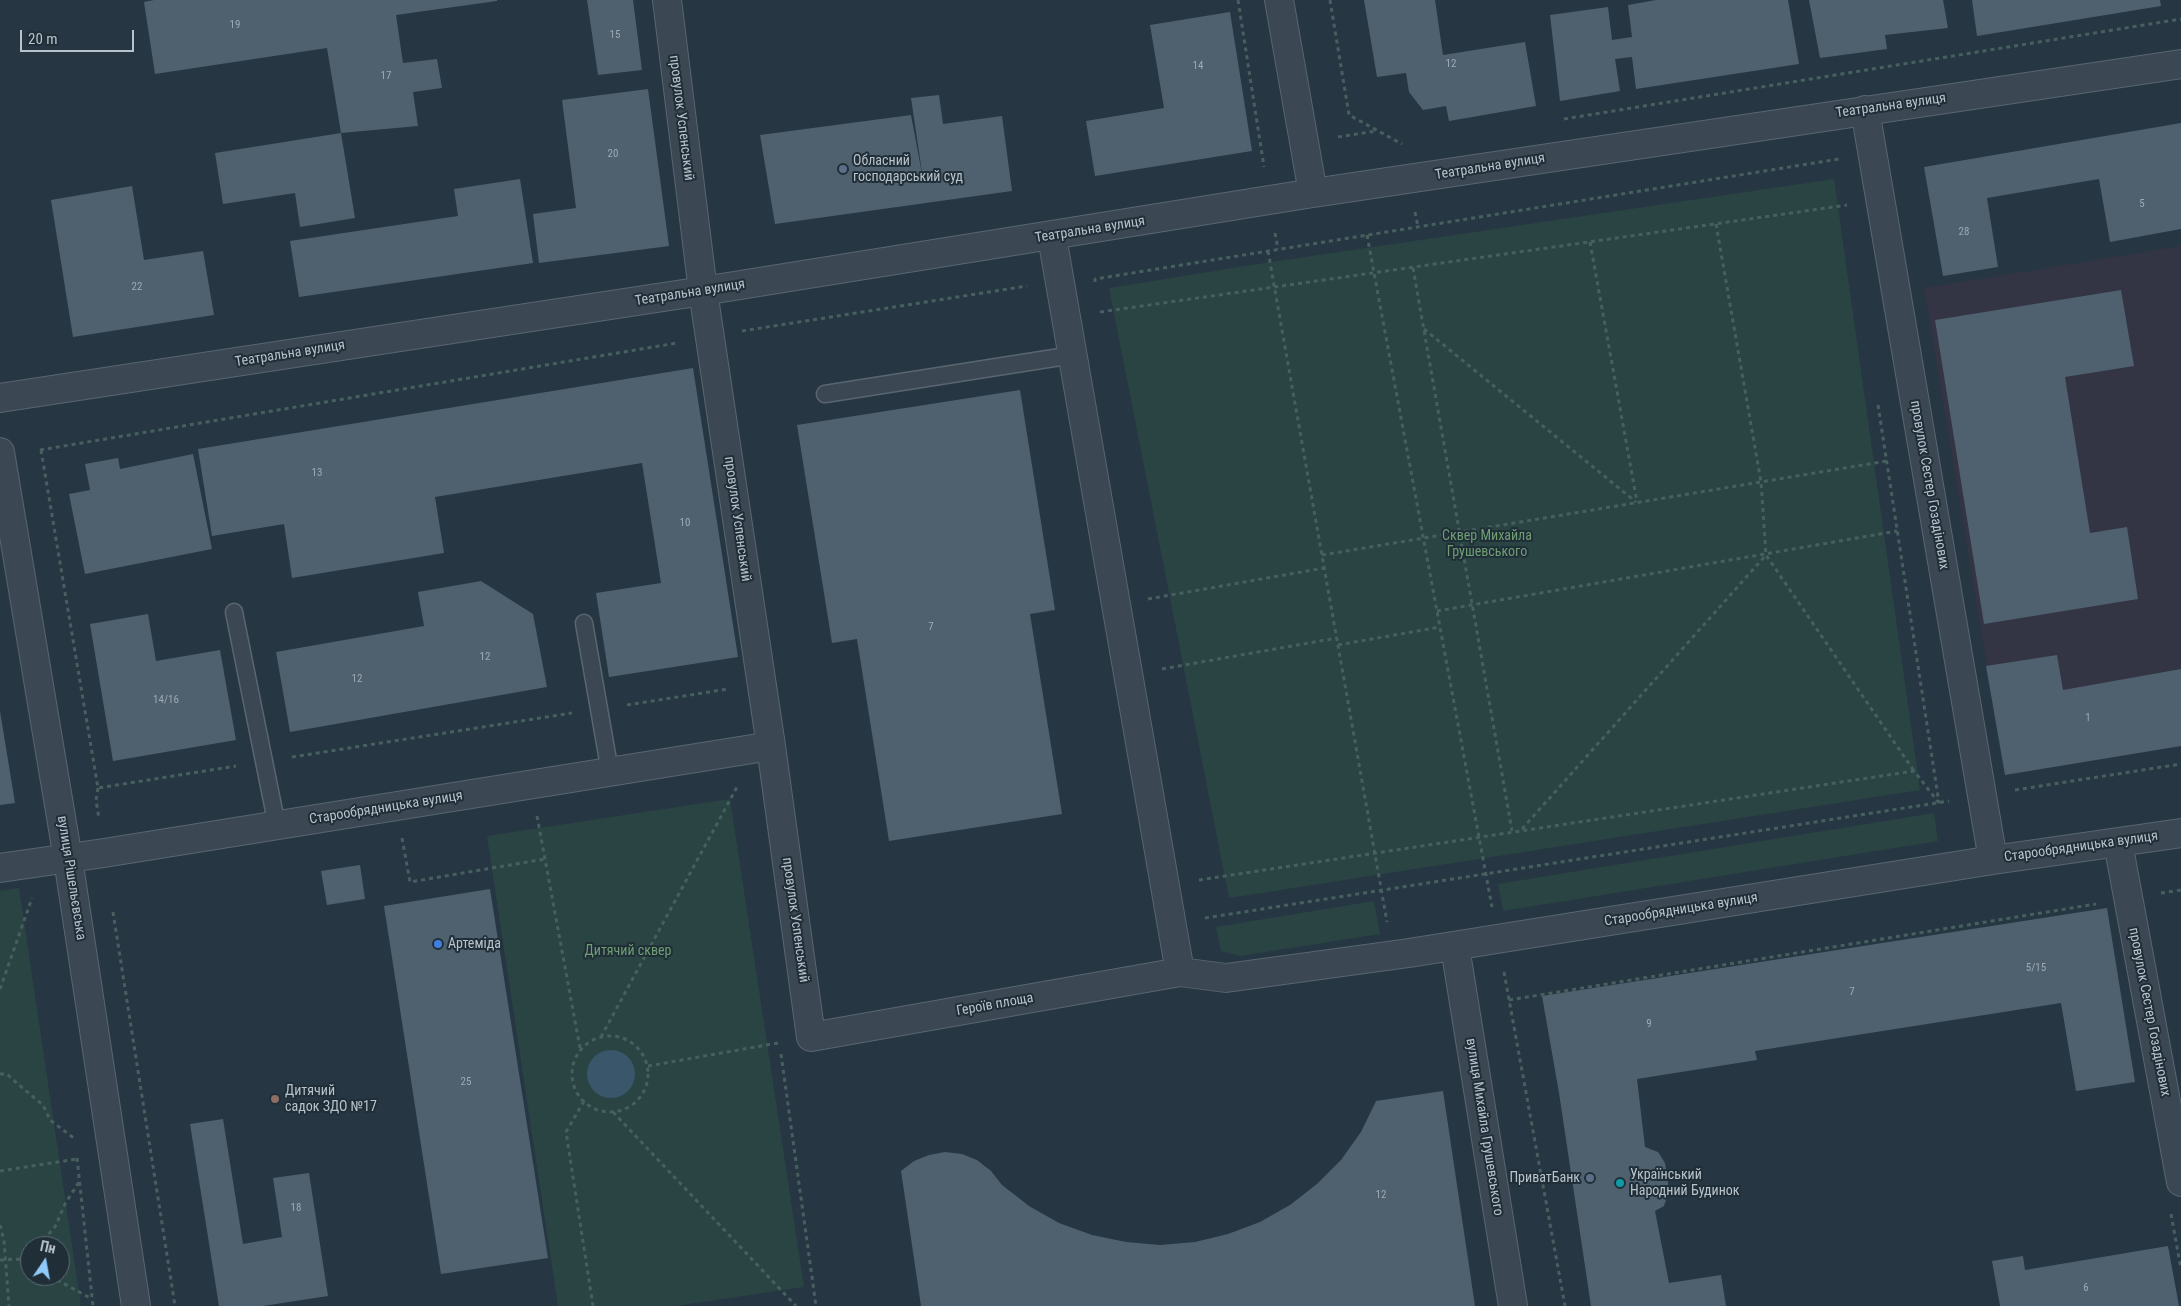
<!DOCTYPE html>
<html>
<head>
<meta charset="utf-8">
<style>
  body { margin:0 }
  #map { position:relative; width:2181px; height:1306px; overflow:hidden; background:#263743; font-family:"Roboto Condensed",sans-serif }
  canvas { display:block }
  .north { position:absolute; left:20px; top:1236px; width:50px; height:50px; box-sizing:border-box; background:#202e38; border:1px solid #5d6a73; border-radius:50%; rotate:12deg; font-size:14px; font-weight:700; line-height:20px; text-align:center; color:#b8c3cc }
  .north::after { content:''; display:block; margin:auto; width:18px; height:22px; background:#90c9fa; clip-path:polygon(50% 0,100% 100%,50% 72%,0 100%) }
  .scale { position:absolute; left:20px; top:30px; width:114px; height:22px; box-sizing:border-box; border:2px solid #b8c3cc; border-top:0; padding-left:6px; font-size:15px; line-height:18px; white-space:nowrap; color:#b8c3cc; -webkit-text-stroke:4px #202e38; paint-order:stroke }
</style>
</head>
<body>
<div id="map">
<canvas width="2181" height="1306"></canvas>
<div class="north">Пн</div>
<div class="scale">20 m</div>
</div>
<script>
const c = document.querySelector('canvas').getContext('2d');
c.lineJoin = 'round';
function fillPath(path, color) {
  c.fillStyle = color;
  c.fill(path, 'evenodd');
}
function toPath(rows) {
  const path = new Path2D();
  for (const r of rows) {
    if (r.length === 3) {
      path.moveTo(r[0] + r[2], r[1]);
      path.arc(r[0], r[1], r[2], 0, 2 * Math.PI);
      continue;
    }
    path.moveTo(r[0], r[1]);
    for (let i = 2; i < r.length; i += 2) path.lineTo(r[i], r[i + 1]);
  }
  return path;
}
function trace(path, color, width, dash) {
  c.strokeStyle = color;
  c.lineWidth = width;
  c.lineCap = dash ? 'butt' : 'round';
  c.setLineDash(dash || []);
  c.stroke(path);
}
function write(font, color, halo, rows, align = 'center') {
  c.font = font + ' "Roboto Condensed",sans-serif';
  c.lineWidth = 4;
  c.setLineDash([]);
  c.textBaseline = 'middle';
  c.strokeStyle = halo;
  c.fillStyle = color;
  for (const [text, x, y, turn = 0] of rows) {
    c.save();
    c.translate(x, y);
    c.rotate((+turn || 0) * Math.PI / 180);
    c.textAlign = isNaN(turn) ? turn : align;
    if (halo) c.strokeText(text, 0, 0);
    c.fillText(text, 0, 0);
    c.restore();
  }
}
fillPath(toPath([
  [2181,246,2181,746,2005,775,1924,288]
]), '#333444');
fillPath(toPath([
  [1834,179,1920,790,1229,898,1109,288,1258,264],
  [730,799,804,1287,675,1306,558,1306,487,836],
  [1934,813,1938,841,1503,911,1498,884],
  [19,888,81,1306,0,1306,0,891],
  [30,1246,60,1246,60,1276,30,1276],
  [1374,901,1380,934,1240,956,1221,951,1216,927]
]), '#294443');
fillPath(toPath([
  [611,1074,24]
]), '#3a566a');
fillPath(toPath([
  [154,0,497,0,497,1,396,15,403,63,437,59,442,88,413,92,418,126,341,133,327,48,155,74,144,2],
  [587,0,633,0,642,70,598,75],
  [1364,0,1435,0,1443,55,1525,42,1536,106,1449,121,1446,106,1423,110,1409,92,1406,73,1377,77],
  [1656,0,1788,0,1799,64,1636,89,1632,57,1615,59,1620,91,1560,101,1550,15,1608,7,1612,40,1632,37,1628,5],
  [1809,0,1943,0,1948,28,1885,35,1887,49,1820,58],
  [1972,0,2160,0,2161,6,1977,36],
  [1230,12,1252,151,1095,176,1086,121,1164,108,1150,25],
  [648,89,669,246,539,263,533,214,576,208,562,100],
  [939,95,943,124,1002,116,1012,191,775,224,760,135,911,115,923,179,911,98],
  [2181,123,2181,229,2110,242,2099,179,1987,198,1998,267,1943,276,1924,167],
  [341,133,355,218,300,227,295,193,223,204,215,153],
  [520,179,533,263,299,297,290,241,458,216,454,189],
  [132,186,144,260,203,251,214,315,73,337,51,200],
  [2121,290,2134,366,2065,377,2090,533,2127,527,2138,599,1984,624,1935,320],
  [693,368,738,657,609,677,596,593,661,583,642,463,435,497,444,553,292,578,284,524,212,536,198,449],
  [1020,390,1055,610,1030,614,1062,814,889,841,857,639,832,643,797,425],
  [193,454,212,549,85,574,69,494,90,490,85,464,118,458,120,469],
  [481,581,533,614,547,687,290,732,276,652,424,626,418,592],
  [148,614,156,661,220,650,236,740,113,761,90,624],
  [2057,655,2063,690,2181,669,2181,746,2005,775,1986,666],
  [0,711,15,803,0,805],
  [360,865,365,899,327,905,321,871],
  [490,889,548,1258,441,1274,384,906],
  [2107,908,2135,1082,2076,1091,2061,1003,1755,1051,1757,1060,1637,1079,1645,1147,1658,1152,1665,1163,1667,1175,1669,1191,1664,1206,1655,1211,1669,1283,1721,1275,1726,1306,1591,1306,1559,1093,1542,996],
  [1443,1091,1475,1306,921,1306,901,1171,914,1161,929,1155,945,1152,962,1154,977,1160,991,1171,1002,1185,1029,1206,1059,1223,1092,1235,1126,1242,1160,1245,1195,1242,1228,1234,1260,1222,1290,1205,1317,1184,1341,1160,1361,1132,1376,1101],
  [223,1119,243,1244,282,1237,273,1178,309,1173,328,1296,263,1306,219,1306,190,1124],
  [2168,1246,2179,1306,2000,1306,1992,1261,2023,1256,2025,1270]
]), '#4f616e');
const service = toPath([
  [825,394,1073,355],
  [234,612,277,826],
  [584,623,610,772]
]);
const minor = toPath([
  [667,0,703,291,771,746,811,1037,1180,972,1226,978,1409,953,1993,860,2181,833],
  [1865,110,1993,860],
  [1052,237,1180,972],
  [0,452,68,859,136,1306],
  [2118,843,2181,1182],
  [0,868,104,853,771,746],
  [1455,947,1513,1306]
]);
const tertiary = toPath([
  [1279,0,1313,193],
  [0,398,703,291,1313,193,2181,64]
]);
trace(service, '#596670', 19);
trace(minor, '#596670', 30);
trace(tertiary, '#596670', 30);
trace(toPath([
  [1238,0,1264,167],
  [1330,0,1349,115,1402,144],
  [1564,119,2181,19],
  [1338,137,1376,131],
  [1415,212,1418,227],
  [1716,224,1761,482,1766,555,1914,771],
  [1275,233,1278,249],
  [1367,235,1492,907],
  [1590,242,1637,502],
  [1268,251,1387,922],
  [1413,268,1512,831],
  [1095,282,1095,279,1839,159],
  [1100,312,1847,205],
  [1424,329,1636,502],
  [742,331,1027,286],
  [1878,405,1939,803],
  [40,450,677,343],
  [41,450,98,788,236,766],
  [1322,555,1887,461],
  [1148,599,1324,568],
  [1437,611,1897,531],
  [1338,645,1440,627],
  [1162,669,1337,638],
  [627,705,728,689],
  [292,757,572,713],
  [98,788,96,800,99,819],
  [2015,790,2181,764],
  [537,816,580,1048],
  [1522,829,1766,555],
  [402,838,410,882,545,859],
  [1199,880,1914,771,1939,803],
  [2161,893,2181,890],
  [113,912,175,1306],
  [1205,918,1949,801],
  [1504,972,1565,1306],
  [0,989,32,898],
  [1509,1000,2096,904],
  [610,1074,38],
  [601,1037,737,787],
  [781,1054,816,1306],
  [648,1066,778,1043],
  [0,1074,7,1074,19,1085,43,1105,50,1120,75,1139],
  [584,1101,566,1132,593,1306],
  [613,1112,796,1306],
  [77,1158,93,1306],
  [0,1171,77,1159],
  [2171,1214,2181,1269],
  [0,1225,4,1241,9,1306],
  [38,1246,55,1227,65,1204,79,1182],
  [19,1259,30,1265],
  [0,1260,19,1259,30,1252],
  [50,1276,92,1299]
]), '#47605f', 3, [4, 4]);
trace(service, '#3b4853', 16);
trace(minor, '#3b4853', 28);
trace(tertiary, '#3b4853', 28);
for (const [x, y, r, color] of [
  [843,169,5,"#5c6f8a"],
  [438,944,5,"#3f7fe0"],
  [275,1099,5,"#8d6e63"],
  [1590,1178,5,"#5c6f8a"],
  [1620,1183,5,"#0f9aa8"]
]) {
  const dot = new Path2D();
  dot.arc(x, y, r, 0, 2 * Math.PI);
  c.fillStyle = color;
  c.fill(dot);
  trace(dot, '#202e38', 2);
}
write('11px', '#9eaab4', null, [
  ["19",235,25],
  ["15",615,35],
  ["12",1451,64],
  ["14",1198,66],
  ["17",386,76],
  ["20",613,154],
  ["5",2142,204],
  ["28",1964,232],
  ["22",137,287],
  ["13",317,473],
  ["10",685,523],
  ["7",931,627],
  ["12",485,657],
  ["12",357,679],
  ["14/16",166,700],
  ["1",2088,718],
  ["5/15",2036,968],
  ["7",1852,992],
  ["9",1649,1024],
  ["25",466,1082],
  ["12",1381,1195],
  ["18",296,1208],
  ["6",2086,1288]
]);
write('14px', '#b8c3cc', '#202e38', [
  ["Театральна вулиця",1891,106,-8],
  ["провулок Успенський",681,118,83],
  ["Театральна вулиця",1490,167,-9],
  ["Театральна вулиця",1090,230,-9],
  ["Театральна вулиця",690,293,-9],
  ["Театральна вулиця",290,354,-9],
  ["провулок Сестер Гозадінових",1929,485,80],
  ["провулок Успенський",737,519,82],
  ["Старообрядницька вулиця",386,808,-9],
  ["Старообрядницька вулиця",2081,847,-8],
  ["вулиця Рішельєвська",71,878,81],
  ["Старообрядницька вулиця",1681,910,-9],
  ["провулок Успенський",795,920,82],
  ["Героїв площа",995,1005,-10],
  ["провулок Сестер Гозадінових",2149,1012,79],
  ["вулиця Михайла Грушевського",1484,1127,81]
]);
write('14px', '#b8c3cc', '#202e38', [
  ["Обласний",853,161],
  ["господарський суд",853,177],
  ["Артеміда",448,944],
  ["Дитячий",285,1091],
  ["садок ЗДО №17",285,1107],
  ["Український",1630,1175],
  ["Народний Будинок",1630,1191],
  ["ПриватБанк",1580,1178,"right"]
], 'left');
write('14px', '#6f9e73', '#202e38', [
  ["Сквер Михайла",1487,536],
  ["Грушевського",1487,552],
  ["Дитячий сквер",628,951]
]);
</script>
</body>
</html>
